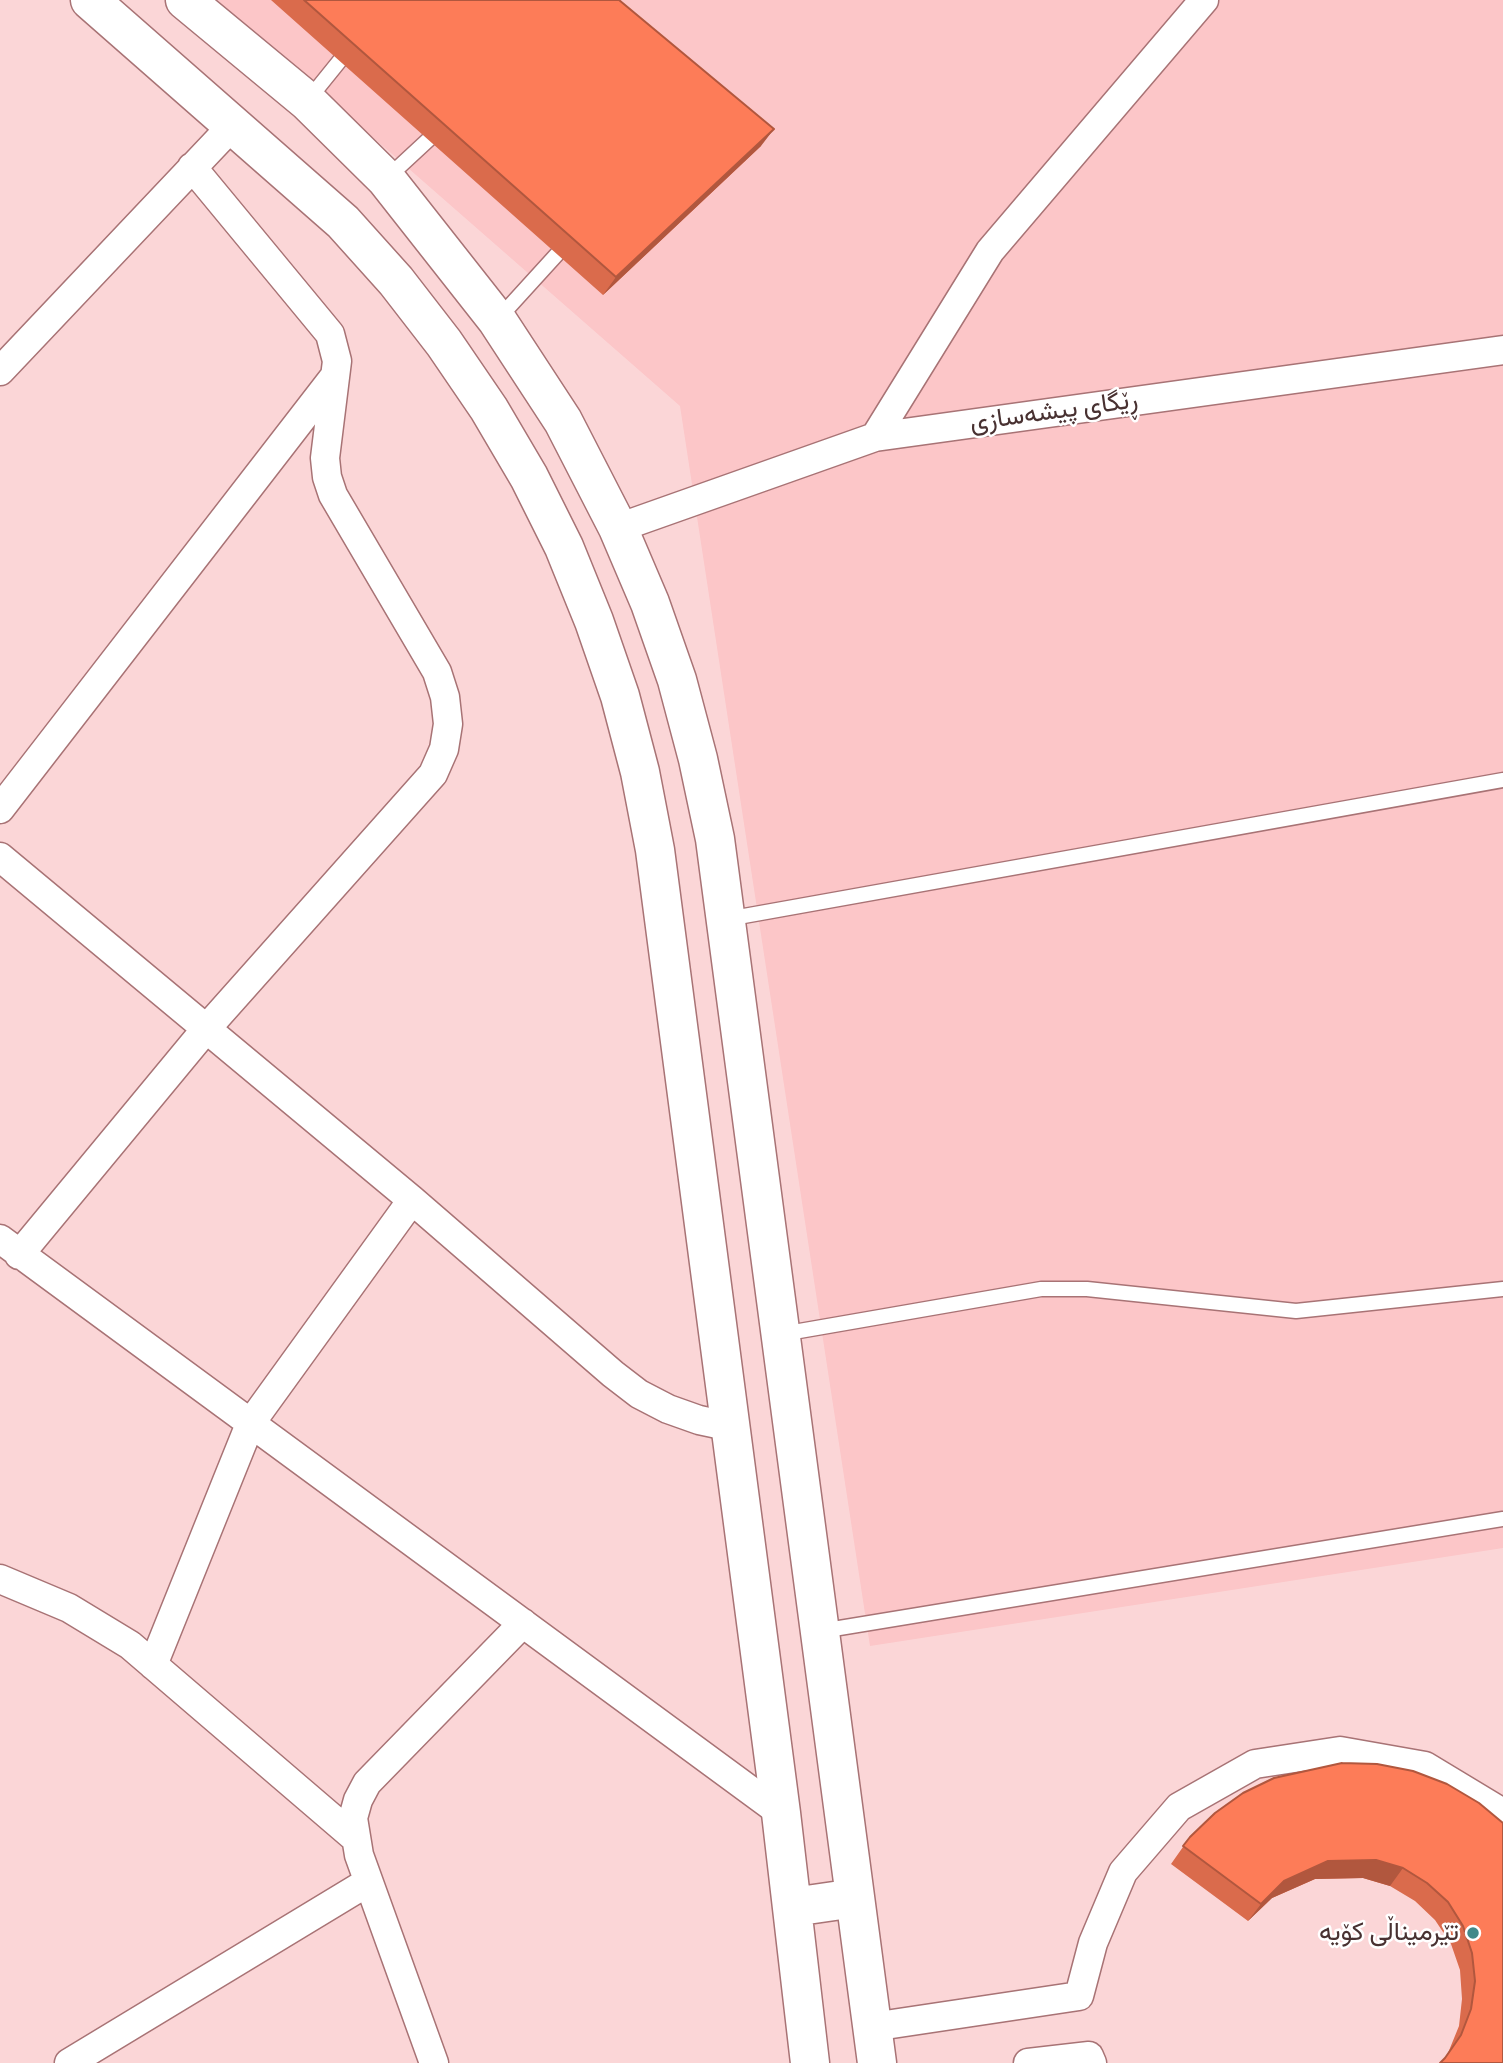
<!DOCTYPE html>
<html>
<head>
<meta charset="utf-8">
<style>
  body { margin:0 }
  canvas { display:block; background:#fbd6d7 }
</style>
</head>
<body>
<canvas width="1503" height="2063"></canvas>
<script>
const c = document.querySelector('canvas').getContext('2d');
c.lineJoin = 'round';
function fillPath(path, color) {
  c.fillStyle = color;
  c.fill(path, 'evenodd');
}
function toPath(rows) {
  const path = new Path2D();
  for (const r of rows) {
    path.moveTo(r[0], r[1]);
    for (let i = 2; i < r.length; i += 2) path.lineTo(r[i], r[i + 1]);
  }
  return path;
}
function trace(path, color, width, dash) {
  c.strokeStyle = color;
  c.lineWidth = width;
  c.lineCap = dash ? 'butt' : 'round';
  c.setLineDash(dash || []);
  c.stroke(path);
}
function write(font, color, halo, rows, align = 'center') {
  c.font = font + ' Signika,Vazirmatn,sans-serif';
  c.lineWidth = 5;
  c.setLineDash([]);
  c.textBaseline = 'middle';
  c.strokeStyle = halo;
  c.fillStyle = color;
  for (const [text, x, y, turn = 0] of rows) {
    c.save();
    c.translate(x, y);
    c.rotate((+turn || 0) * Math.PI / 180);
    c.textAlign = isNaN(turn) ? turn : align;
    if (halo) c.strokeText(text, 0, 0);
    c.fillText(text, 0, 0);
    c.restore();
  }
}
fillPath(toPath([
  [216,0,1503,0,1503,1548,870,1646,680,406]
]), '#fcc6c8');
const lane = toPath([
  [308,100,350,48],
  [387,178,441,128],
  [498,319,569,241],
  [727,919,1503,780],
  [782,1334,1041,1289,1087,1289,1296,1311,1503,1289],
  [821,1631,1503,1519]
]);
const street = toPath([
  [0,371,233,125],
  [875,437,990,251,1204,0],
  [618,528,875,437,1503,350],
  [0,809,334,377],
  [0,857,412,1200,613,1374,639,1394,668,1409,699,1420,732,1427],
  [0,1239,781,1813],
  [19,1255,206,1029,433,774,444,749,448,724,445,697,437,672,333,495,327,477,325,458,337,361,330,334,192,167],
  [0,1579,69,1608,130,1645,354,1837],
  [153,1665,250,1424,412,1200],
  [872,2027,1079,1996,1093,1943,1123,1872,1179,1807,1255,1764,1340,1751,1425,1766,1503,1813],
  [69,2063,368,1882],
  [434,2063,359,1855,353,1818,358,1800,367,1783,523,1623],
  [1028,2063,1089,2056,1092,2063]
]);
const secondary = toPath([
  [90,0,343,222,396,281,444,343,489,409,529,477,564,547,594,621,620,696,640,772,655,850,781,1813,810,2063],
  [185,0,307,101,386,179,497,320,563,421,618,528,650,603,677,680,698,759,715,839,877,2063],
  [793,1907,855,1898]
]);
trace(lane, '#a87375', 17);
trace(street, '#a87375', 31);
trace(secondary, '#a87375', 41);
trace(lane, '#fff', 14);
trace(street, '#fff', 28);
trace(secondary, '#fff', 38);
fillPath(toPath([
  [271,0,619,0,761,146,603,295],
  [1447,1784,1503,2063,1445,2059,1448,2053,1459,2026,1462,1999,1460,1970,1451,1944,1435,1920,1415,1901,1390,1886,1363,1878,1315,1879,1272,1898,1248,1921,1171,1864,1190,1837]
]), '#da6b4c');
fillPath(toPath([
  [774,129,761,146,603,295,616,277],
  [1376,1860,1403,1868,1390,1886,1363,1878,1315,1879,1272,1898,1248,1921,1261,1904,1284,1881,1328,1861]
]), '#b1573e');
const building = toPath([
  [304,0,619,0,774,129,616,277,304,0],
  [1342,1763,1377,1764,1413,1771,1447,1784,1479,1803,1503,1823,1503,2063,1440,2063,1445,2058,1461,2035,1471,2009,1475,1981,1472,1953,1463,1926,1448,1902,1427,1883,1403,1868,1376,1860,1328,1861,1284,1881,1261,1904,1183,1846,1190,1837,1215,1813,1243,1793,1274,1778,1342,1763]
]);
fillPath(building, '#fd7c58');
trace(building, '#b1573e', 2);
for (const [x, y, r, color] of [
  [1473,1933,7,"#41898a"]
]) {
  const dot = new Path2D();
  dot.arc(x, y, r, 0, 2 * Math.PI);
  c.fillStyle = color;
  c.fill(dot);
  trace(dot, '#fff', 2.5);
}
write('26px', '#483131', '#fff', [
  ["ڕێگای پیشەسازی",1054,412,-8]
]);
write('26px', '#483131', '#fff', [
  ["تێرمیناڵی کۆیە",1459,1933]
], 'right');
</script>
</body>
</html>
